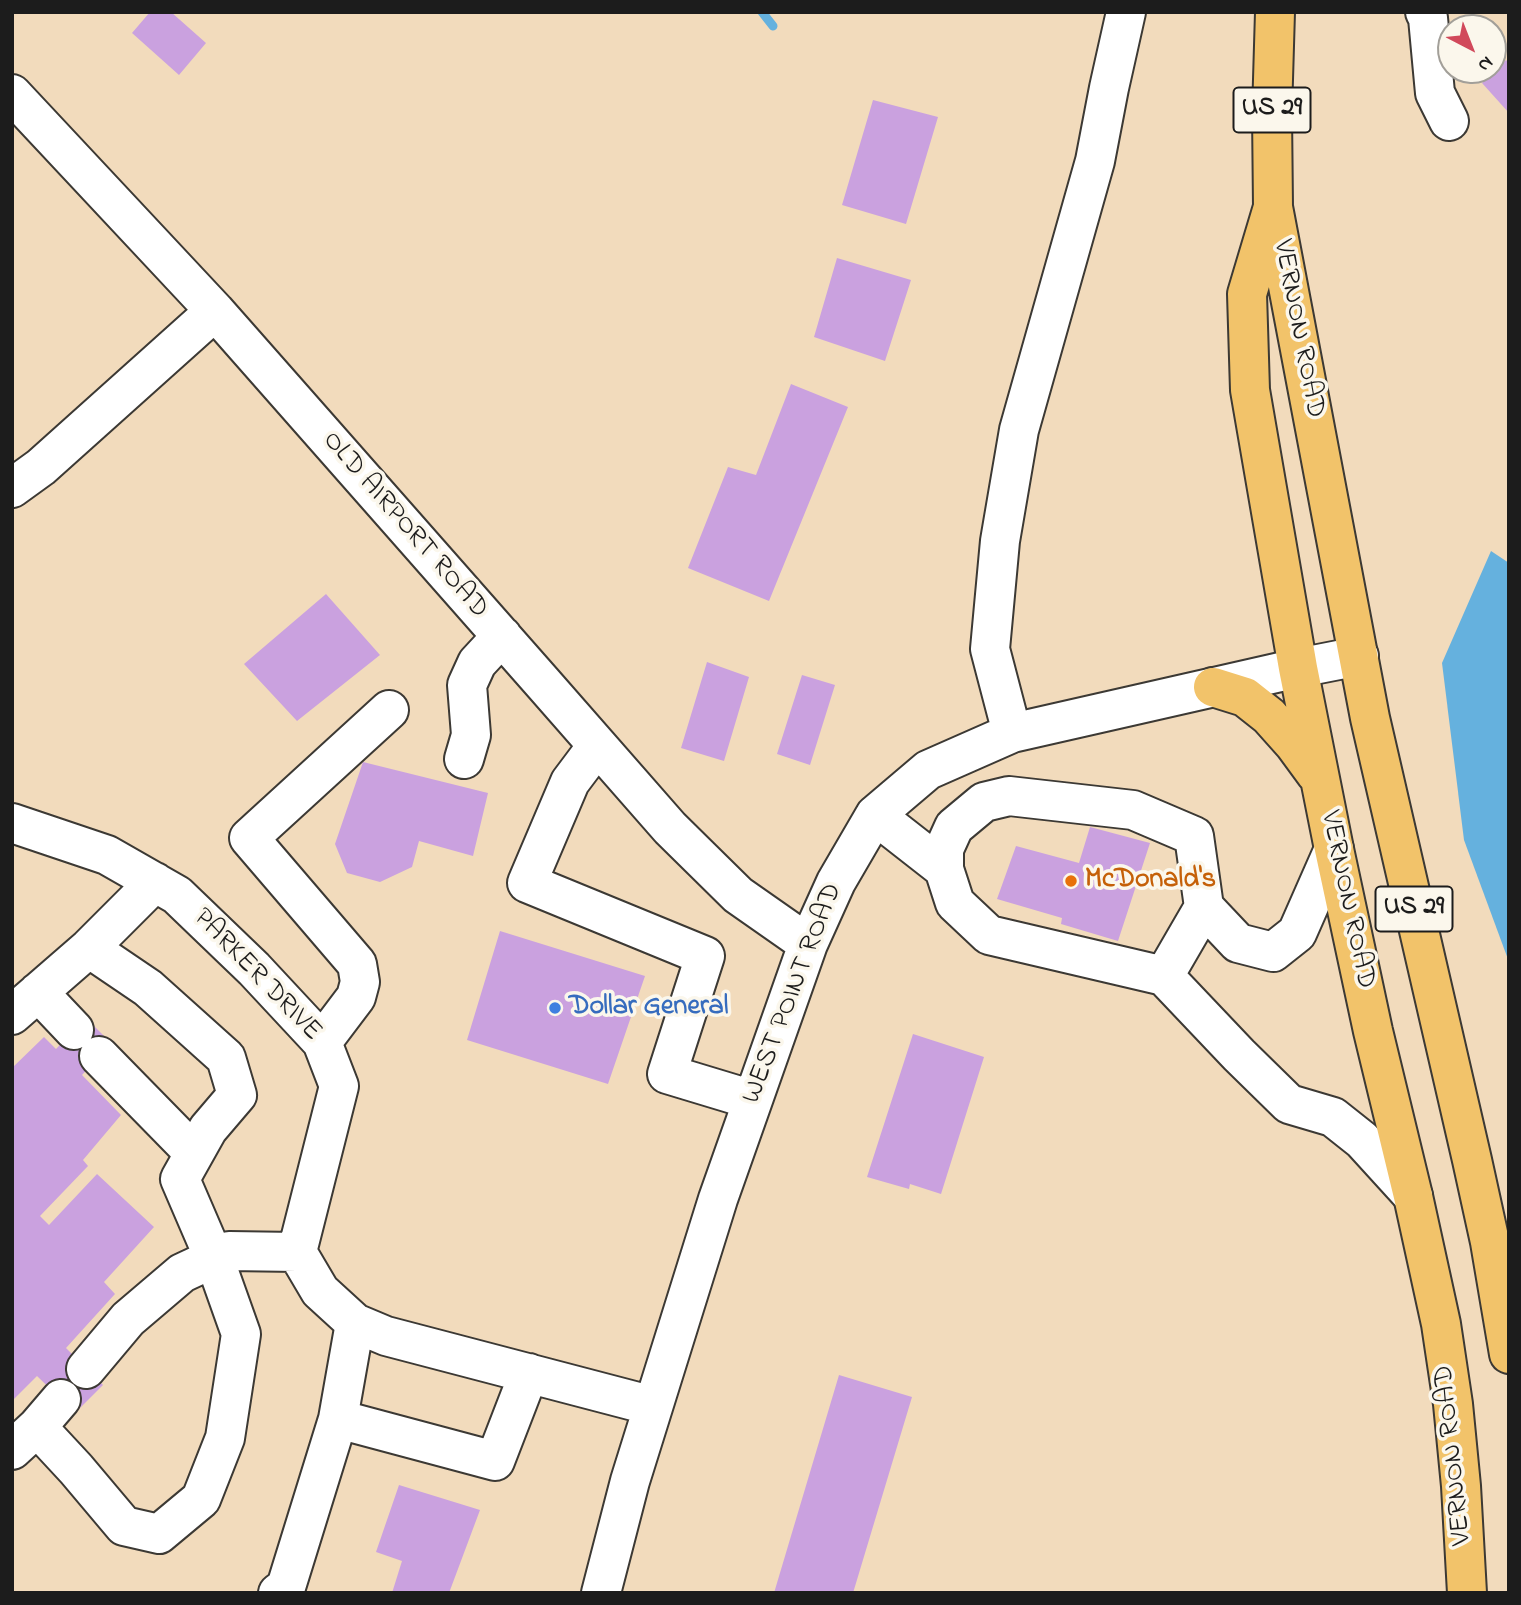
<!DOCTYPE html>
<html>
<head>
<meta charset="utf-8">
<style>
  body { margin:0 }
  #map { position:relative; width:1521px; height:1605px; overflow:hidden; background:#f2dbbc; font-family:"Indie Flower",sans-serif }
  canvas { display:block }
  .frame { position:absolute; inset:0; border:14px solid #1c1c1c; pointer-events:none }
  .north { position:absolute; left:1437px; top:14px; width:70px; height:70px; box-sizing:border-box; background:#fbf7ec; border:2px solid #a29f99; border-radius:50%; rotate:138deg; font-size:19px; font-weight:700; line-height:28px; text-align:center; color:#1c1c1c }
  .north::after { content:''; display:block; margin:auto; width:24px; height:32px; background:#d1495b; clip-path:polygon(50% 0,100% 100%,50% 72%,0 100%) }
</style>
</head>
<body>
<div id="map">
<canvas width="1521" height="1605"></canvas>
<div class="frame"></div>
<div class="north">N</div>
</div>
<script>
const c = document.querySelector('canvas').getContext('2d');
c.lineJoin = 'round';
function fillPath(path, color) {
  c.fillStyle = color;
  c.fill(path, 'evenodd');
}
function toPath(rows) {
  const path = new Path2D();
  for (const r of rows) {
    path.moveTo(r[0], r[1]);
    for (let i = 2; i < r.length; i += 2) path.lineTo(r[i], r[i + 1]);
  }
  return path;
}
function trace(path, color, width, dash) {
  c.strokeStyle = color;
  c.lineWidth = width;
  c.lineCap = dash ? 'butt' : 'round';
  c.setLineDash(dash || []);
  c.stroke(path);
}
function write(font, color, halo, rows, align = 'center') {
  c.font = font + ' "Indie Flower",sans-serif';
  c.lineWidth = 7;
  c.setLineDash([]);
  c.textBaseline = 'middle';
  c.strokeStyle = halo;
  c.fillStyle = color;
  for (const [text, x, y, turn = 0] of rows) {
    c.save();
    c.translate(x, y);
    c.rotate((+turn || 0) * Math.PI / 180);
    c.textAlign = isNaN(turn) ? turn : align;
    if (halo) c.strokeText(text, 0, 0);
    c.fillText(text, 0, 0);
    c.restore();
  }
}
fillPath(toPath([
  [1491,551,1509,563,1509,962,1464,840,1442,663]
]), '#65b1de');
trace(toPath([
  [762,12,773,26]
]), '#65b1de', 9);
fillPath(toPath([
  [150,12,171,12,206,43,179,75,132,33],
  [1506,60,1509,63,1509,113,1482,83],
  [873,100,938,117,906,224,842,205],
  [837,258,911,280,885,361,814,337],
  [791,384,848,407,769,601,688,568,728,467,756,475],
  [326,594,380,655,297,721,244,664],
  [707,662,749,677,724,761,681,748],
  [802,675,835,685,810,765,777,754],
  [363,762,488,793,473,856,419,841,412,867,380,882,347,873,335,844],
  [1090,827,1150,843,1118,941,1061,924,1062,918,997,899,1016,846,1079,863],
  [500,931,645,976,608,1084,467,1040],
  [86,1018,111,1043,82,1075,121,1115,83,1160,88,1166,40,1216,49,1225,97,1174,154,1227,104,1282,115,1294,66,1348,103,1385,75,1413,37,1376,12,1401,12,1068,44,1037,56,1049],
  [913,1034,984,1057,941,1194,910,1184,909,1189,867,1177],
  [839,1375,912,1397,853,1593,774,1593],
  [399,1485,480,1510,449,1593,392,1593,402,1561,376,1552]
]), '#caa1df');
const minor = toPath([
  [1425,12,1428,18,1435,93,1449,121],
  [12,94,215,311,542,682,670,828,738,895,808,944],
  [12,488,41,467,215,311],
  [1012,733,990,649,1000,541,1019,430,1095,161,1109,88,1126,12],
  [597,746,570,782,527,883,705,956,667,1074,753,1100],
  [464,759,471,735,467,685,477,663,502,636],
  [875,815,944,869],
  [12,823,107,855,177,895,254,969,322,1042,339,1086,297,1252,320,1291,355,1323,386,1336,653,1406],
  [1204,907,1164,976,989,935,955,903,944,869,944,849,954,827,984,802,1009,796,1133,810,1194,836,1204,907,1238,943,1273,952,1297,933,1334,849],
  [1164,976,1239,1055,1289,1104,1333,1117,1362,1140,1413,1196],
  [38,992,74,1030],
  [12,1015,89,948,155,882],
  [322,1042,356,997,360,982,357,964,249,838,389,710],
  [99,1056,194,1153],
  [86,1369,128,1319,182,1273,229,1251,297,1252],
  [338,1419,495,1461,529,1373],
  [37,1427,76,1469,124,1526,159,1534,201,1499,225,1438,241,1334,214,1258,180,1179,208,1129,237,1095,226,1058,148,988,89,948],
  [12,1450,37,1427,61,1399],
  [278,1593,286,1587,338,1419,355,1323],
  [601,1593,630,1481,718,1199,753,1100,808,944,836,882,875,815,928,770,1012,733,1298,668,1359,656]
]);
const major = toPath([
  [1275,12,1272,113,1273,207,1370,718,1472,1160,1490,1242,1509,1354],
  [1273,207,1247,294,1250,390,1298,668,1334,849,1373,1031,1413,1196,1441,1324,1453,1404,1461,1486,1467,1593],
  [1213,687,1245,697,1269,716,1294,744,1316,774]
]);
trace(minor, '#3c3934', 42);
trace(major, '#3c3934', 42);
trace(minor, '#fff', 38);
trace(major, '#f2c36a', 38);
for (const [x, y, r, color] of [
  [1071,881,7,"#e8710a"],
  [555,1008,7,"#3f7fe0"]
]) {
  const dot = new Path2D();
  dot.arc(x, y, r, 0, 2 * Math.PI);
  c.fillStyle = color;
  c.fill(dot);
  trace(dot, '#fbf7ec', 2.5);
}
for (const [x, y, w] of [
  [1272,110,77],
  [1414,909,77]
]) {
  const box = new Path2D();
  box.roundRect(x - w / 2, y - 22.5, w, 45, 5);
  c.fillStyle = '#fbf7ec';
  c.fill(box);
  trace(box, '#1c1c1c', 2);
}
write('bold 26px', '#1c1c1c', null, [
  ["US 29",1272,110],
  ["US 29",1414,909]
]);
write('28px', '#1c1c1c', '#fbf7ec', [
  ["VERNON ROAD",1297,329,79],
  ["OLD AIRPORT ROAD",404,526,49],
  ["VERNON ROAD",1346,900,78],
  ["PARKER DRIVE",256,976,46],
  ["WEST POINT ROAD",794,994,-69],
  ["VERNON ROAD",1455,1455,-96]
]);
write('bold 28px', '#c56008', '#fbf7ec', [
  ["McDonald's",1085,881]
], 'left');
write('bold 28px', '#366cbe', '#fbf7ec', [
  ["Dollar General",569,1008]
], 'left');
</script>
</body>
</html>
